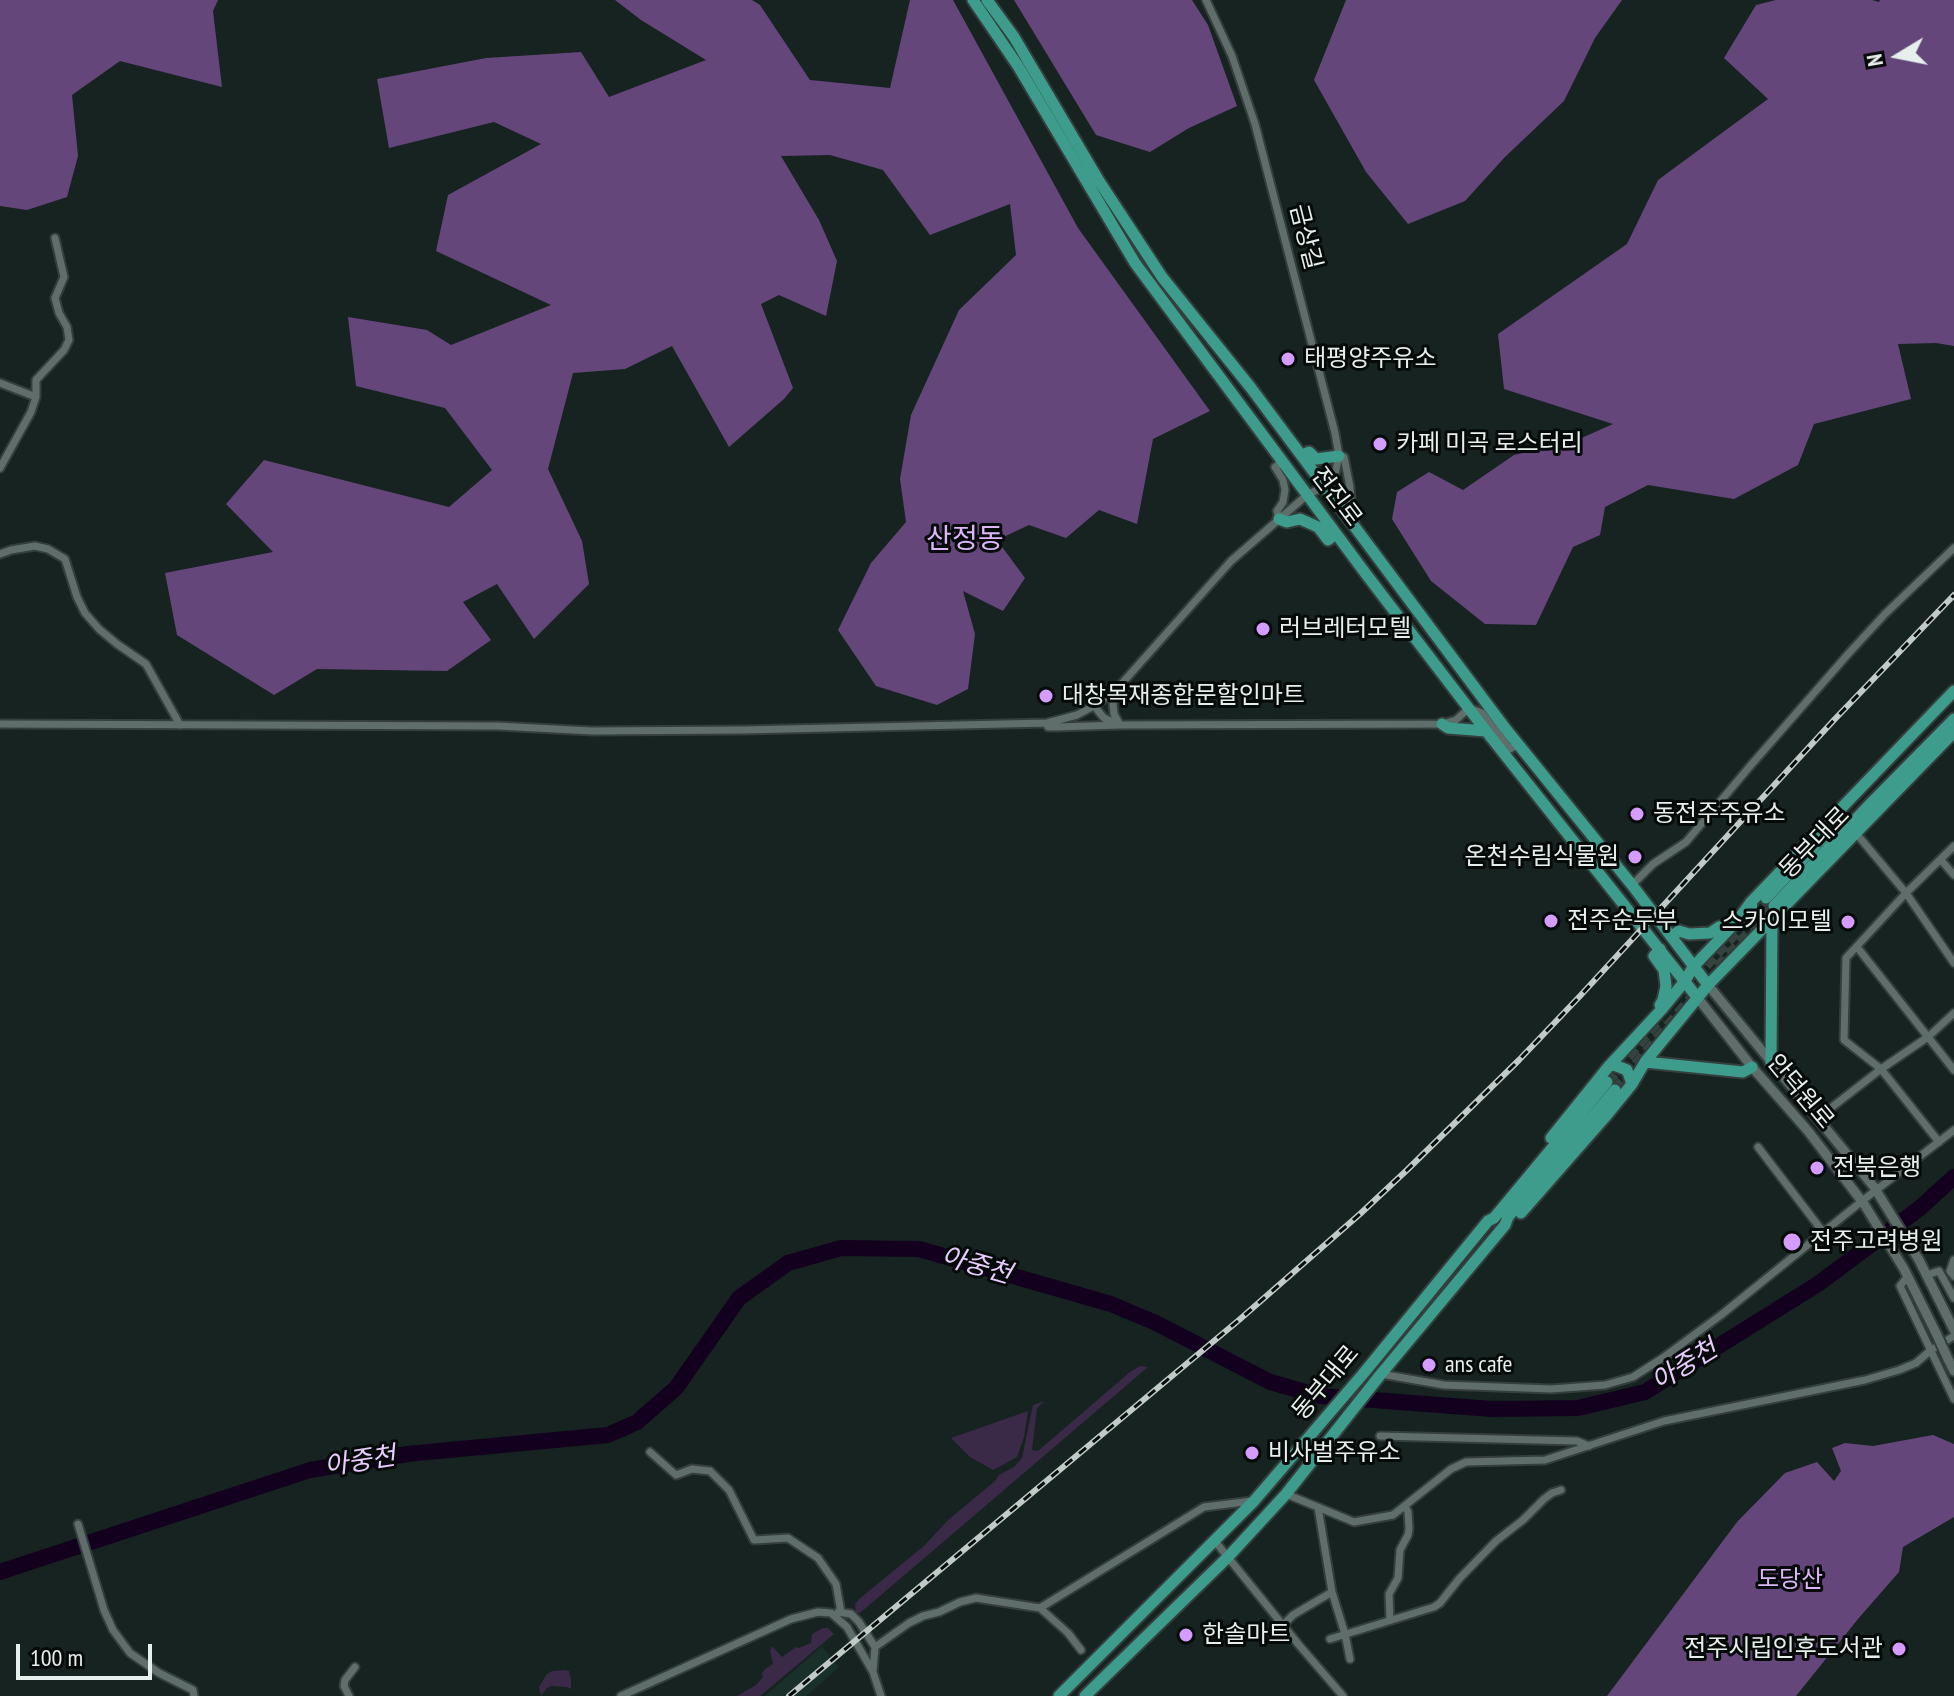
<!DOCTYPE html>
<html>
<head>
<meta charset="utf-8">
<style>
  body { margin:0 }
  #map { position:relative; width:1954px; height:1696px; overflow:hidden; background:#162320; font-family:"PT Sans Narrow",sans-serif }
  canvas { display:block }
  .north { position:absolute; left:1858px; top:16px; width:80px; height:80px; -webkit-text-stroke:6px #060b0a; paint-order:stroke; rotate:260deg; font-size:22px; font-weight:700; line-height:32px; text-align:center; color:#e7efed }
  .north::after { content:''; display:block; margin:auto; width:28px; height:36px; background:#e7efed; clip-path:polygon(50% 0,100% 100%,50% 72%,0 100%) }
  .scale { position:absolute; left:16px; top:1644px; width:136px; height:36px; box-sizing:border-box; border:4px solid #e7efed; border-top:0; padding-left:10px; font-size:24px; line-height:28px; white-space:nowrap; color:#e7efed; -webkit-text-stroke:6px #060b0a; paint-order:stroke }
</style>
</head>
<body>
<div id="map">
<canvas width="1954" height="1696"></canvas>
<div class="north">N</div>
<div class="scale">100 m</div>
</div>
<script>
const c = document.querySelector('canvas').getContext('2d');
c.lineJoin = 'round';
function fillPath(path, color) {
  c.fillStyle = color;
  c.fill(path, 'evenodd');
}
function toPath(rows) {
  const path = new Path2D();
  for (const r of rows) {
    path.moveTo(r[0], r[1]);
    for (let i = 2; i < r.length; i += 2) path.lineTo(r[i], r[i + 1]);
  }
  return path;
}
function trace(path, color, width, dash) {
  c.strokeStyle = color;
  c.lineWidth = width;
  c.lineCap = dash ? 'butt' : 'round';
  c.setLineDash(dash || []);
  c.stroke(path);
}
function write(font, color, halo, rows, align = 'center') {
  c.font = font + ' "PT Sans Narrow","Noto Sans KR",sans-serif';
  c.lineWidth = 6;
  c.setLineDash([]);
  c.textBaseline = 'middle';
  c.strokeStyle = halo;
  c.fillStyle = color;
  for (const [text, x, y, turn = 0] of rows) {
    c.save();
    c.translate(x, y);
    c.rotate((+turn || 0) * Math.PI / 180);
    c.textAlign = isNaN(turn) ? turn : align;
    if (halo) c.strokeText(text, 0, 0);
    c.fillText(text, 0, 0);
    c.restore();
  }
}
fillPath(toPath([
  [822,1646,839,1667,807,1696,765,1696]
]), '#192f2a');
fillPath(toPath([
  [1140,1366,1148,1367,860,1613,856,1612,855,1604,859,1599,924,1546,948,1520,995,1481,999,1475,1014,1467,1022,1458,1033,1405,1045,1401,1037,1408,1032,1450,1038,1451,1130,1372],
  [1028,1411,1024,1437,1017,1457,993,1470,970,1457,951,1438],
  [823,1628,828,1628,834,1634,760,1696,737,1696,756,1685,763,1677,762,1673,765,1669,773,1664,770,1651,772,1646,782,1657,796,1647,799,1648,811,1643,812,1634],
  [565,1670,569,1671,571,1679,571,1689,567,1687,552,1686,547,1688,541,1696,539,1687,546,1675,552,1671]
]), '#3b2948');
fillPath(toPath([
  [0,0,218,0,213,11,222,87,120,61,72,95,78,156,67,197,27,210,0,206],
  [615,0,752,0,760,5,810,80,890,88,910,0,953,0,1078,228,1210,411,1153,439,1137,524,1099,510,1066,538,1029,525,997,540,1025,578,1003,611,963,591,975,634,968,689,937,705,876,686,838,630,871,563,906,522,900,479,911,415,959,310,1016,255,1010,204,930,235,883,170,830,155,781,156,819,220,837,261,826,316,779,295,761,304,793,388,784,399,729,447,672,346,625,369,573,373,548,469,582,541,589,584,534,639,497,584,463,602,491,640,447,671,317,669,274,695,177,635,165,573,273,552,226,504,264,460,449,507,492,470,445,408,356,386,348,317,427,330,451,345,551,305,436,251,448,195,541,144,494,122,389,148,377,79,486,58,581,52,609,97,706,60,641,20],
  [1014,0,1192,0,1208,25,1237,106,1189,128,1150,152,1096,135],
  [1346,0,1622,0,1595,38,1564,101,1505,157,1465,201,1408,224,1366,172,1314,80],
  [1776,0,1872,0,1879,2,1880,0,1954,0,1954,346,1936,343,1898,344,1911,399,1814,424,1798,465,1734,499,1648,485,1605,507,1600,535,1573,547,1536,625,1485,624,1431,581,1392,519,1397,492,1429,472,1463,490,1514,455,1577,440,1613,424,1504,389,1498,334,1627,244,1658,180,1768,99,1724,58,1756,5],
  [1933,1435,1954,1444,1954,1517,1903,1547,1899,1572,1858,1619,1796,1696,1607,1696,1737,1522,1785,1473,1817,1462,1834,1481,1841,1471,1832,1448,1845,1443,1873,1446]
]), '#65467b');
trace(toPath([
  [0,1572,310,1470,407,1454,608,1435,637,1422,676,1388,739,1298,788,1263,841,1248,919,1249,1111,1304,1156,1323,1270,1382,1320,1396,1492,1409,1578,1408,1645,1392,1818,1284,1920,1208,1954,1177]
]), '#13001f', 16);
trace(toPath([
  [1718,967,1774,906],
  [1684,990,1766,898],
  [1607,1082,1660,1018],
  [1615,1090,1699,989]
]), '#35423f', 11, [11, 5.5]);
const minor = toPath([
  [0,383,36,397],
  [1339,456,1344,457,1350,487,1352,514,1348,517],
  [0,468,31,412,36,397,36,380,64,350,69,340,67,327,59,313,55,298,64,277,55,238],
  [1279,519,1277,511,1283,502,1285,490,1283,480,1275,467,1282,462],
  [0,554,11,550,35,546,48,549,65,559,77,597,85,613,99,629,117,644,146,664,180,725],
  [1094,706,1116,690,1231,561,1307,495,1325,486,1335,474,1339,456,1335,433,1255,124,1232,56,1206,0],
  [1047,723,1048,727,1056,727,1120,725,1114,714,1113,704,1116,690],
  [0,724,498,726,592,731,743,730,1047,723,1077,715,1094,706,1104,718,1120,725,1442,724,1456,720,1469,708,1482,713,1510,749,1518,744],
  [1855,832,1906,893,1954,963],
  [1941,860,1954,875],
  [1632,885,1653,864,1686,842,1751,765,1849,653,1885,614,1954,548],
  [1857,947,1954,1070],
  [1818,1118,1881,1069,1928,1037,1954,1013],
  [1939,1142,1881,1069,1844,1040,1846,958,1906,893,1954,846],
  [1758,1147,1823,1232],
  [1954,1260,1950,1271,1954,1276],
  [1927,1275,1939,1271,1954,1298],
  [1908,1276,1900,1286,1954,1399],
  [1381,1374,1444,1385,1551,1389,1605,1385,1633,1377,1664,1357,1721,1315,1862,1201,1954,1130],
  [1380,1436,1577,1441,1589,1446],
  [650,1452,676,1475,692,1469,710,1471,729,1490,754,1540,788,1538,818,1558,836,1584,841,1612],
  [1286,1494,1354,1522,1393,1515,1451,1469,1466,1462,1545,1460,1664,1421,1865,1380,1899,1370,1916,1363,1931,1350,1954,1336],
  [1318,1507,1332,1592],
  [78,1524,104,1610,113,1630,130,1653,159,1673,193,1690,194,1696],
  [1214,1540,1299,1645,1343,1696],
  [1040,1608,1068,1633,1081,1650],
  [838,1612,851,1614,859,1622,875,1647],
  [1390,1620,1389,1594,1398,1578,1400,1550,1408,1535,1409,1529,1408,1512,1405,1506],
  [1283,1625,1293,1615,1332,1592,1345,1634,1350,1659],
  [1330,1639,1434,1607,1440,1603,1459,1579,1496,1541,1523,1520,1544,1499,1552,1493,1561,1490],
  [349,1696,344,1686,345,1680,355,1667],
  [621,1696,791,1619,818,1612,831,1613,847,1627,873,1672],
  [881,1696,873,1672,875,1647,909,1623,923,1616,939,1612,960,1602,976,1598,1040,1608,1204,1507,1252,1501]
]);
const tertiary = toPath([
  [1708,985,1874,1187,1919,1260,1954,1330],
  [1697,997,1752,1067,1808,1131,1864,1204,1904,1269,1937,1335],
  [1948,1359,1954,1371]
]);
const primary = toPath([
  [973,0,1018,66,1135,263,1366,574,1486,731,1697,997],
  [987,0,1014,37,1099,181,1162,277,1251,388,1505,728,1632,885,1708,985],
  [1302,455,1309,452,1316,459,1339,456],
  [1279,519,1287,522,1300,519,1318,527,1328,540,1335,534],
  [1442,724,1448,728,1486,731],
  [1766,898,1835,825],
  [1751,902,1752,909,1757,916,1764,920,1772,920],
  [1774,906,1873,801,1954,719],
  [1672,936,1679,931,1689,934,1710,933,1719,927,1725,933],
  [1660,949,1654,956,1664,970,1666,986,1663,1000,1660,1005],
  [1645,1062,1743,1072,1752,1067],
  [1771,1063,1772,920],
  [1609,1066,1614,1065,1627,1070,1632,1084],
  [1551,1138,1609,1066,1662,1009,1685,981,1693,967,1738,920,1751,902,1954,691],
  [1521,1213,1606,1116,1632,1084,1645,1062,1708,985,1954,732],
  [1059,1696,1254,1501,1363,1374,1488,1221,1494,1218,1607,1082],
  [1085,1696,1228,1557,1286,1494,1381,1374,1505,1225,1508,1217,1615,1090]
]);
trace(minor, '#343e3c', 11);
trace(tertiary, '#343e3c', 13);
trace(primary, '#343e3c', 15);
trace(minor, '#5f6e6a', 7);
trace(tertiary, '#5f6e6a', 9);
trace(primary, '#3d9c8b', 11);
const rail = toPath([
  [789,1696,1239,1320,1360,1214,1407,1170,1519,1060,1580,996,1834,720,1954,595]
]);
trace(rail, '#c1cac7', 6);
trace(rail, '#060b0a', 3, [9]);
const tertiaryBridge = toPath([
  [1937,1335,1948,1359]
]);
trace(tertiaryBridge, '#343e3c', 13, []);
trace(tertiaryBridge, '#5f6e6a', 9);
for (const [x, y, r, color] of [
  [1288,359,8,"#d49cfc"],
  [1380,444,8,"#d49cfc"],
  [1263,629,8,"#d49cfc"],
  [1046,696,8,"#d49cfc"],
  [1637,814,8,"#d49cfc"],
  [1635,857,8,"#d49cfc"],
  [1551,921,8,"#d49cfc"],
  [1848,922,8,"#d49cfc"],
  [1817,1168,8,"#d49cfc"],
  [1792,1242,10,"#d49cfc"],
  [1429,1365,8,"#d49cfc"],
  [1252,1453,8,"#d49cfc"],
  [1186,1635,8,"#d49cfc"],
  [1899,1649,8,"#d49cfc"]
]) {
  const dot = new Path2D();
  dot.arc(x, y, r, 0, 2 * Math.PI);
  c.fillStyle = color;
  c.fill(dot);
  trace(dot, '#060b0a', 3);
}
write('24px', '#e7efed', '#060b0a', [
  ["금상길",1305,237,76],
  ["전진로",1336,497,53],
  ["동부대로",1815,843,-46],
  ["안덕원로",1800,1092,50],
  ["동부대로",1326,1383,-50]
]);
write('24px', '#e7efed', '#060b0a', [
  ["태평양주유소",1304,359],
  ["카페 미곡 로스터리",1396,444],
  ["러브레터모텔",1279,629],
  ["대창목재종합문할인마트",1062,696],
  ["동전주주유소",1653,814],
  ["온천수림식물원",1619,857,"right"],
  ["전주순두부",1567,921],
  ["스카이모텔",1832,922,"right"],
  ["전북은행",1833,1168],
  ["전주고려병원",1810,1242],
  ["ans cafe",1445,1365],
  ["비사벌주유소",1268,1453],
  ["한솔마트",1202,1635],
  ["전주시립인후도서관",1883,1649,"right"]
], 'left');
write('24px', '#dbb6f7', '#060b0a', [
  ["도당산",1790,1580]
]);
write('italic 26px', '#e8ccfe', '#060b0a', [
  ["아중천",976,1266,16],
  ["아중천",1685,1366,-32],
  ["아중천",360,1462,-9]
]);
write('28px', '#dcb6f9', '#060b0a', [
  ["산정동",965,540]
]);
</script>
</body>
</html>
